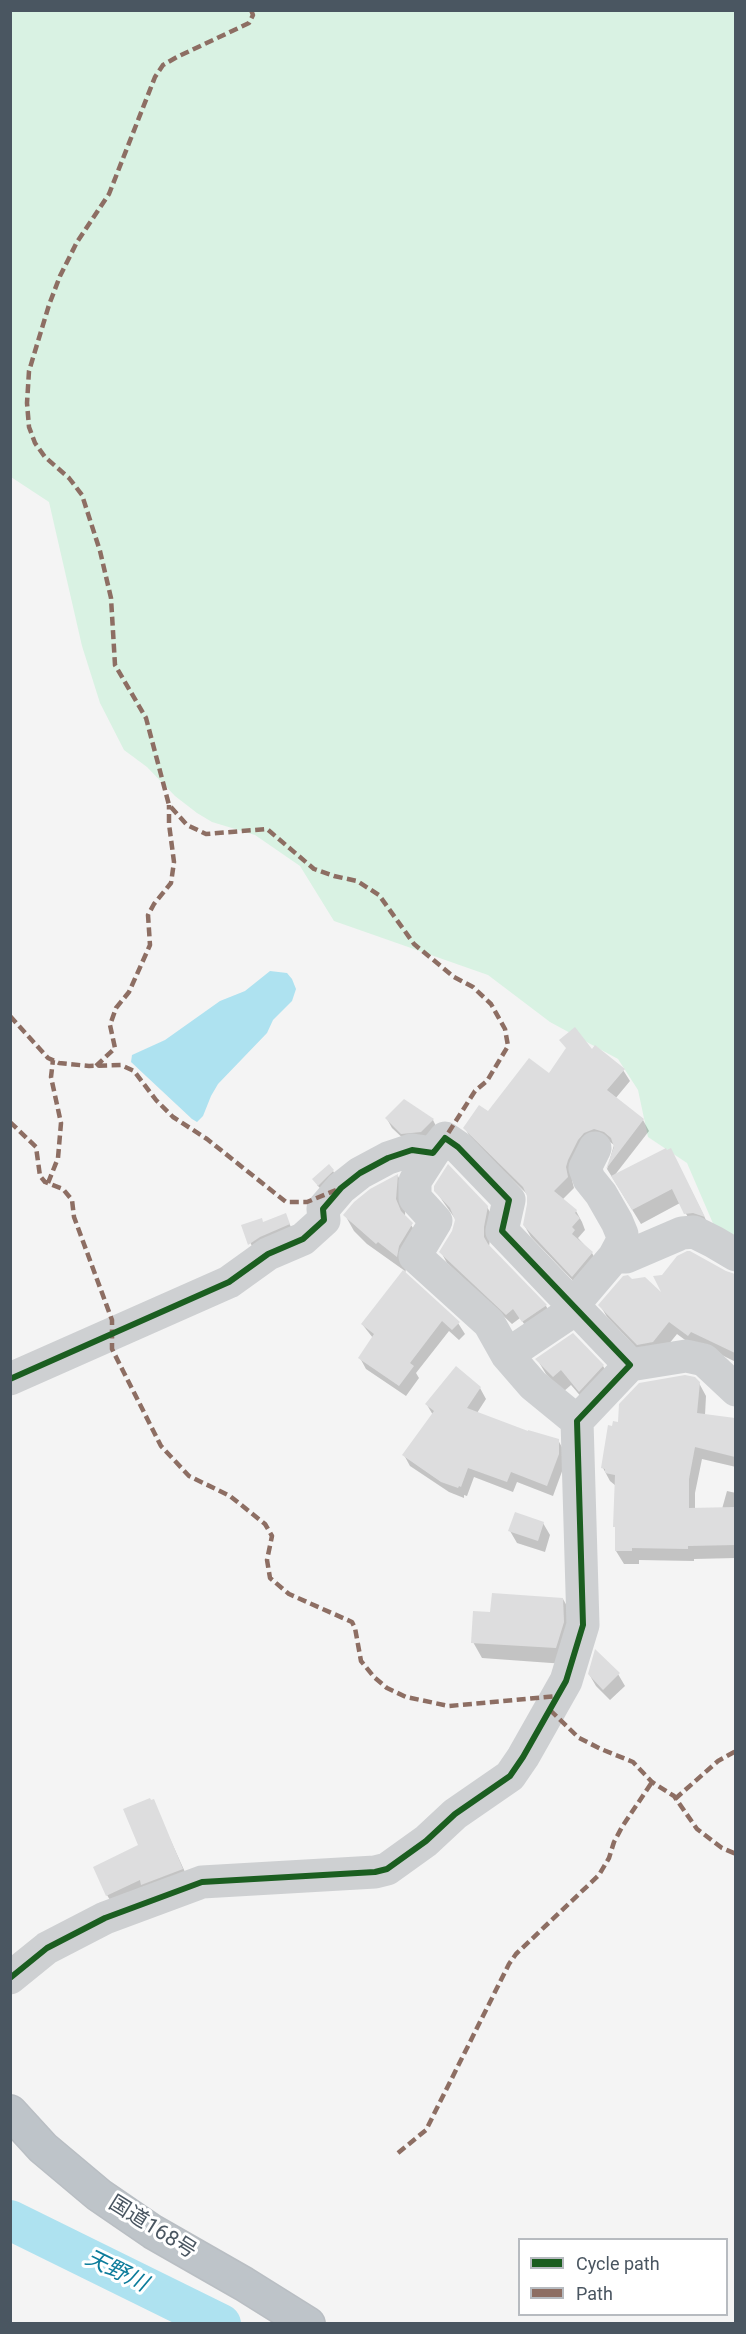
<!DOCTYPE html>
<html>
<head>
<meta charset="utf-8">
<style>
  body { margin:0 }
  #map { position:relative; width:746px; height:2334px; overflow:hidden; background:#f4f4f4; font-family:Roboto,sans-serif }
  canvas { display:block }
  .frame { position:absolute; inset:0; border:12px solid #4a5661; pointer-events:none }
  .legend { position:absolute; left:518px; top:2238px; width:210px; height:78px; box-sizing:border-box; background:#fff; border:2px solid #b7bbc0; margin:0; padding:8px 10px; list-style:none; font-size:18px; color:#4a5661 }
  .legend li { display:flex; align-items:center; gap:12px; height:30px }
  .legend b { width:30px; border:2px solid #b7bbc0 }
</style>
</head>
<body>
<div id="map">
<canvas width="746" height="2334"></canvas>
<div class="frame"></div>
<ul class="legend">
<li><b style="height:8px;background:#1b5e20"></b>Cycle path</li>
<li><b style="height:8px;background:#8d6e63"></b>Path</li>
</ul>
</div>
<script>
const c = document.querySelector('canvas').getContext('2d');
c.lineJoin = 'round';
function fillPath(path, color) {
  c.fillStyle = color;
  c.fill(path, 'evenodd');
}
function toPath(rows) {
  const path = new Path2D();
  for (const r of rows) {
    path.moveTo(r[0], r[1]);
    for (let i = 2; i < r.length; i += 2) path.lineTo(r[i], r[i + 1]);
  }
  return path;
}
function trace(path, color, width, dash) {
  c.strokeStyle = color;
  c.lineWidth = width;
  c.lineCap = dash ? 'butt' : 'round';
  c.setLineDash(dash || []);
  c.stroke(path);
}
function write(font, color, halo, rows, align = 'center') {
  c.font = font + ' Roboto,"Noto Sans JP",sans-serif';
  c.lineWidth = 6;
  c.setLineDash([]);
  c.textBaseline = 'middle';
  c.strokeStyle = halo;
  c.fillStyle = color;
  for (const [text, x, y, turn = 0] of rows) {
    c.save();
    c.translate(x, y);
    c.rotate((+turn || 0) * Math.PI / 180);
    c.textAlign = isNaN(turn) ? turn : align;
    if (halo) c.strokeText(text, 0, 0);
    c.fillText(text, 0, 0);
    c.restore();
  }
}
fillPath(toPath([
  [10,11,735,11,735,1239,715,1228,687,1163,648,1137,638,1090,618,1059,550,1022,488,975,334,921,300,866,255,835,212,822,197,813,175,796,147,767,124,750,100,703,82,646,49,502,11,477]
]), '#d9f2e3');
fillPath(toPath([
  [270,971,287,973,292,979,296,989,292,1001,273,1020,267,1033,218,1084,211,1096,203,1116,197,1122,192,1119,131,1062,132,1055,165,1040,220,1001,245,991]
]), '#aee2f0');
fillPath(toPath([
  [561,1040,592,1052,623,1070,630,1081,615,1099,643,1120,649,1131,614,1176,671,1150,711,1230,694,1228,680,1203,641,1224,607,1169,614,1145,610,1142,600,1140,572,1180,574,1188,562,1200,576,1211,582,1222,585,1230,578,1238,592,1253,598,1264,579,1287,531,1237,524,1225,529,1196,471,1139,465,1128,549,1076,567,1049],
  [387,1119,433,1120,438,1130,427,1141,408,1143,392,1128],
  [333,1171,336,1176,322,1190,317,1185],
  [398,1176,406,1192,405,1216,421,1240,407,1263,405,1274,458,1323,465,1334,459,1340,449,1331,416,1373,419,1378,406,1396,366,1369,360,1358,373,1338,362,1324,405,1271,367,1244,354,1231,345,1215],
  [435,1190,487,1207,493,1217,489,1247,546,1306,552,1316,529,1331,520,1318,512,1324,447,1263,441,1252,453,1231,456,1220],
  [285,1215,294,1233,255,1253,243,1226,263,1224],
  [732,1287,736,1290,736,1362,699,1344,696,1348,677,1334,660,1355,645,1357,607,1317,600,1305,666,1298],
  [537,1359,603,1366,612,1381,589,1406,571,1385,563,1392,546,1374],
  [456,1368,480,1388,486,1399,477,1413,529,1433,558,1440,564,1451,564,1466,553,1496,517,1482,513,1492,474,1477,467,1496,464,1495,464,1498,449,1492,410,1466,404,1455,433,1415,427,1405],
  [699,1383,706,1396,705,1415,736,1419,736,1467,702,1459,695,1493,695,1509,722,1509,727,1491,736,1493,736,1558,694,1559,694,1561,639,1560,639,1564,624,1564,616,1551,617,1530,615,1526,616,1486,610,1481,603,1468,619,1424],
  [543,1523,550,1535,545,1552,517,1543,510,1531],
  [563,1599,572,1615,565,1664,482,1658,473,1642,492,1614],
  [589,1674,618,1674,625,1686,610,1700,596,1686],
  [153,1801,189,1881,114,1907,107,1895,140,1846]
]), '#0003');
trace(toPath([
  [10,2220,221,2324]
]), '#aee2f0', 40);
fillPath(toPath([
  [575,1027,592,1049,595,1045,625,1069,607,1090,644,1119,606,1169,614,1147,611,1138,604,1132,594,1129,584,1133,578,1140,568,1160,566,1167,568,1177,554,1191,577,1210,575,1213,580,1218,572,1227,575,1230,572,1234,593,1252,572,1277,523,1225,527,1204,527,1196,523,1187,463,1128,479,1105,488,1111,529,1058,549,1073,566,1048,559,1040],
  [404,1099,434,1119,421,1132,401,1134,385,1118],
  [666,1148,667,1150,671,1148,705,1217,693,1213,684,1214,672,1189,632,1210,611,1176],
  [329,1164,334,1170,318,1186,312,1179],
  [448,1164,488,1206,484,1227,484,1237,488,1244,547,1305,522,1322,513,1309,506,1315,439,1252,452,1231,455,1220,450,1208,434,1191,434,1186],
  [398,1174,396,1199,401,1211,413,1223,399,1246,397,1257,378,1242,376,1244,343,1215,354,1202,370,1189],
  [286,1213,290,1224,260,1237,248,1245,241,1225,262,1218,263,1222],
  [687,1251,690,1251,726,1271,735,1274,735,1353,691,1332,688,1336,669,1322,653,1342,637,1345,598,1305,623,1276,628,1275,632,1279,645,1277,661,1292,653,1276,662,1275,677,1256],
  [403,1270,460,1322,452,1330,442,1321,410,1363,414,1366,399,1386,358,1358,374,1334,361,1324],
  [573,1333,604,1365,579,1392,561,1370,553,1377,535,1359],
  [456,1366,481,1387,467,1408,528,1431,528,1430,559,1439,559,1454,547,1486,511,1472,507,1482,468,1468,461,1487,459,1486,458,1488,441,1482,402,1455,434,1411,425,1404],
  [685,1375,695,1377,700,1382,697,1413,735,1418,735,1457,695,1447,689,1479,689,1508,735,1507,735,1545,688,1546,688,1549,632,1548,632,1551,615,1551,615,1527,613,1527,615,1475,605,1473,605,1469,601,1468,608,1425,612,1426,613,1421,618,1422,619,1404,639,1383],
  [515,1512,544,1522,538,1541,508,1531],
  [492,1593,563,1598,564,1622,556,1648,471,1643,473,1611,490,1612],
  [595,1649,620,1673,603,1690,588,1674],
  [150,1798,151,1800,154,1799,183,1869,141,1885,140,1880,106,1896,93,1867,138,1845,123,1809]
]), '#ddddde');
const highway = toPath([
  [10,2112,43,2148,99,2195,153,2232,244,2284,308,2324]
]);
trace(highway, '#b9bec3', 36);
trace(toPath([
  [433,1153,415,1181,415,1198,436,1221,415,1256,489,1323,507,1355,533,1385,577,1421],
  [614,1257,626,1257,682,1233,694,1232,714,1242,736,1255],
  [574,1304,614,1257,622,1242,622,1234,617,1222,601,1194,589,1179,585,1168,595,1148],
  [507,1355,577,1308],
  [630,1365,686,1356,704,1360,736,1390],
  [10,1379,229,1282,268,1254,303,1239,324,1220,323,1209,341,1188,360,1173,388,1158,412,1150,433,1153,445,1138,458,1147,509,1200,502,1231,630,1365,577,1421,583,1625,566,1681,523,1757,510,1776,455,1814,426,1841,387,1869,375,1872,202,1882,105,1918,47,1948,10,1978]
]), '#ced0d2', 33);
trace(highway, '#bec4c9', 33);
trace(toPath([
  [251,10,253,15,249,23,177,57,163,65,155,77,109,194,77,242,60,276,49,305,29,371,27,403,29,427,35,443,45,457,69,478,82,495,100,551,111,598,115,665,146,718,169,805,187,825,206,834,267,829,314,869,334,876,357,881,379,895,414,944,454,977,473,987,491,1004,505,1029,508,1046,487,1081,475,1091,445,1138],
  [10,1016,48,1058,59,1063,89,1066,121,1065,134,1071,156,1100,173,1117,207,1139,286,1202,307,1202,336,1190],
  [96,1066,115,1048,110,1025,116,1008,129,992,150,945,148,915,154,904,171,883,174,862,169,824,169,805],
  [10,1122,36,1147,40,1176,45,1182,63,1189,72,1200,74,1217,112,1320,112,1349,161,1446,189,1476,230,1496,265,1524,272,1536,267,1560,270,1578,289,1594,352,1622,355,1628,361,1661,374,1677,387,1688,406,1697,449,1706,558,1696],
  [48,1183,58,1158,61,1123,51,1077,53,1060],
  [550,1710,579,1738,601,1749,633,1762,652,1782,674,1796,697,1829,722,1848,736,1854],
  [675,1799,718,1761,736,1751],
  [398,2153,426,2130,509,1964,516,1954,599,1875,609,1858,614,1842,622,1827,652,1782]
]), '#8d6e63', 4.5, [9, 4.5]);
trace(toPath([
  [10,1379,229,1282,268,1254,303,1239,324,1220,323,1209,341,1188,360,1173,388,1158,412,1150,433,1153,445,1138,458,1147,509,1200,502,1231,630,1365,577,1421,583,1625,566,1681,523,1757,510,1776,455,1814,426,1841,387,1869,375,1872,202,1882,105,1918,47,1948,10,1978]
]), '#1b5e20', 6);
write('21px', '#4a5661', '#fff', [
  ["国道168号",152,2228,32]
]);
write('italic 22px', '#0c7c9b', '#fff', [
  ["天野川",116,2272,26]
]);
</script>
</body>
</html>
